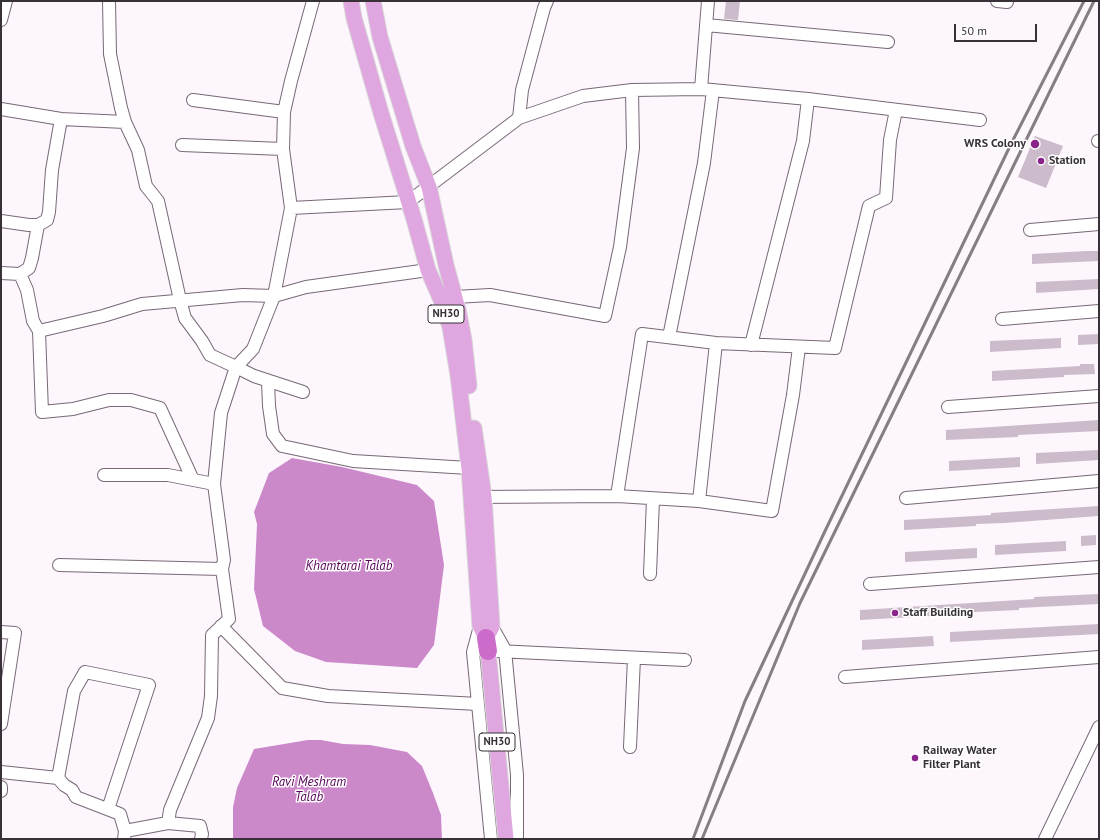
<!DOCTYPE html>
<html>
<head>
<meta charset="utf-8">
<style>
  body { margin:0 }
  #map { position:relative; width:1100px; height:840px; overflow:hidden; background:#fdf7fd; font-family:"PT Sans",sans-serif }
  canvas { display:block }
  .frame { position:absolute; inset:0; border:2px solid #383137; pointer-events:none }
  .scale { position:absolute; left:954px; top:24px; width:83px; height:18px; box-sizing:border-box; border:2px solid #383137; border-top:0; padding-left:5px; font-size:12px; line-height:14px; white-space:nowrap; color:#383137; -webkit-text-stroke:3px #fff; paint-order:stroke }
</style>
</head>
<body>
<div id="map">
<canvas width="1100" height="840"></canvas>
<div class="frame"></div>
<div class="scale">50 m</div>
</div>
<script>
const c = document.querySelector('canvas').getContext('2d');
c.lineJoin = 'round';
function fillPath(path, color) {
  c.fillStyle = color;
  c.fill(path, 'evenodd');
}
function toPath(rows) {
  const path = new Path2D();
  for (const r of rows) {
    path.moveTo(r[0], r[1]);
    for (let i = 2; i < r.length; i += 2) path.lineTo(r[i], r[i + 1]);
  }
  return path;
}
function trace(path, color, width, dash) {
  c.strokeStyle = color;
  c.lineWidth = width;
  c.lineCap = dash ? 'butt' : 'round';
  c.setLineDash(dash || []);
  c.stroke(path);
}
function write(font, color, halo, rows, align = 'center') {
  c.font = font + ' "PT Sans",sans-serif';
  c.lineWidth = 3;
  c.setLineDash([]);
  c.textBaseline = 'middle';
  c.strokeStyle = halo;
  c.fillStyle = color;
  for (const [text, x, y, turn = 0] of rows) {
    c.save();
    c.translate(x, y);
    c.rotate((+turn || 0) * Math.PI / 180);
    c.textAlign = isNaN(turn) ? turn : align;
    if (halo) c.strokeText(text, 0, 0);
    c.fillText(text, 0, 0);
    c.restore();
  }
}
fillPath(toPath([
  [292,458,342,467,417,485,434,501,444,565,434,645,417,668,326,662,295,651,263,626,254,589,257,524,254,512,269,473],
  [308,740,321,740,343,744,370,745,407,752,422,766,433,793,441,815,442,839,233,839,233,807,237,788,254,749]
]), '#cc89ca');
fillPath(toPath([
  [726,1,740,1,738,20,724,19],
  [1035,136,1063,146,1046,188,1018,177],
  [1087,251,1099,251,1099,261,1032,264,1032,254],
  [1099,279,1099,289,1036,293,1036,282],
  [1099,334,1099,344,1078,345,1078,335],
  [1061,338,1061,348,990,352,990,341],
  [1080,364,1094,364,1095,374,1064,375,1064,377,992,381,992,371,1080,366],
  [1099,420,1099,431,1018,435,1018,437,946,440,946,430],
  [1099,450,1099,460,1036,464,1036,453],
  [1020,457,1020,467,949,471,949,461],
  [1099,506,1099,516,1005,523,976,524,976,526,904,530,904,520,958,517,991,515,991,513],
  [1096,535,1096,545,1081,546,1081,536],
  [1066,541,1066,551,995,555,995,545],
  [977,548,977,558,905,562,905,552],
  [1099,594,1099,604,1019,608,1019,610,931,614,931,616,860,620,860,610,1034,599,1034,597],
  [1099,624,1099,634,950,642,950,632],
  [933,636,934,646,862,650,862,640]
]), '#ccbccb');
const minor = toPath([
  [109,1,110,54,121,108,125,122,138,150,146,186,158,201,180,300,185,318,202,341,210,355,236,367,254,376,303,392],
  [997,1,1007,2],
  [1,20,6,1],
  [706,25,888,42],
  [701,89,708,1],
  [193,100,284,112],
  [1,109,61,119,125,122],
  [519,118,522,90,544,8,547,1],
  [1098,141,1099,141],
  [182,145,283,149],
  [291,208,408,202,519,118,583,96,632,90,701,89,808,99,980,120],
  [1,221,29,225,38,225,47,220,49,212,52,170,61,119],
  [1030,230,1099,224],
  [1,273,20,274,29,268,32,258,38,225],
  [20,274,27,290,33,321,39,331,42,412,73,409,109,400,131,400,160,408,193,480],
  [447,300,455,297,490,295,605,316,620,247,633,148,632,90],
  [1002,319,1099,311],
  [39,331,103,316,142,304,243,295,274,296,306,287,428,270],
  [669,337,704,163,713,90],
  [751,345,803,141,808,99],
  [268,382,269,406,273,434,282,446,353,461,469,468],
  [948,407,1099,396],
  [104,475,168,475,214,484,221,413,236,367,253,349,274,296,291,208,283,149,284,112,291,81,313,1],
  [617,496,642,334,716,343,835,348,869,206,886,198,890,140,896,110],
  [476,497,617,496,699,501,772,511,793,395,799,347],
  [906,498,1099,481],
  [699,501,716,343],
  [59,565,222,569],
  [650,574,653,499],
  [870,584,1099,567],
  [221,626,282,688,328,696,478,704],
  [480,626,473,652,491,839],
  [492,627,505,650,517,775,517,839],
  [1,632,15,633,1,724],
  [497,651,685,660],
  [845,677,1099,657],
  [630,747,634,658],
  [1,772,58,778,64,785,72,790,76,797,120,814,125,831,124,839],
  [58,778,74,691,85,672,149,685,108,809],
  [1,787,1,791],
  [168,823,170,810,208,718,211,696,212,635,229,619,222,569,224,560,214,484],
  [125,831,168,823,200,826,202,834,201,839],
  [1045,839,1099,727]
]);
const major = toPath([
  [351,1,354,18,381,113,414,219,428,270,442,302,450,327,458,375,469,468,480,626,486,638],
  [373,1,380,37,413,146,429,187,446,265,458,309,464,340,469,386],
  [474,428,484,497,492,627,486,638],
  [488,651,506,839]
]);
const highway = toPath([
  [486,638,488,651]
]);
trace(minor, '#776876', 14);
trace(major, '#d7d6d7', 17);
trace(highway, '#d7d6d7', 20);
trace(minor, '#fff', 12);
trace(major, '#e0a6df', 15);
trace(highway, '#cb6bca', 18);
trace(toPath([
  [693,839,745,701,826,529,1011,144,1084,1],
  [702,839,800,603,1094,1]
]), '#857e84', 3);
for (const [x, y, r, color] of [
  [1035,144,5,"#8a248b"],
  [1041,161,4,"#8a248b"],
  [895,613,4,"#8a248b"],
  [915,758,4,"#8a248b"]
]) {
  const dot = new Path2D();
  dot.arc(x, y, r, 0, 2 * Math.PI);
  c.fillStyle = color;
  c.fill(dot);
  trace(dot, '#fff', 1.5);
}
for (const [x, y, w] of [
  [446,314,36],
  [497,742,36]
]) {
  const box = new Path2D();
  box.roundRect(x - w / 2, y - 9, w, 18, 3);
  c.fillStyle = '#fff';
  c.fill(box);
  trace(box, '#383137', 1);
}
write('bold 11px', '#383137', null, [
  ["NH30",446,314],
  ["NH30",497,742]
]);
write('bold 12px', '#383137', '#fff', [
  ["WRS Colony",1026,144,"right"],
  ["Station",1049,161],
  ["Staff Building",903,613],
  ["Railway Water",923,751],
  ["Filter Plant",923,765]
], 'left');
write('italic 13px', '#560058', '#fff', [
  ["Khamtarai Talab",349,566],
  ["Ravi Meshram",309,782],
  ["Talab",309,797]
]);
</script>
</body>
</html>
